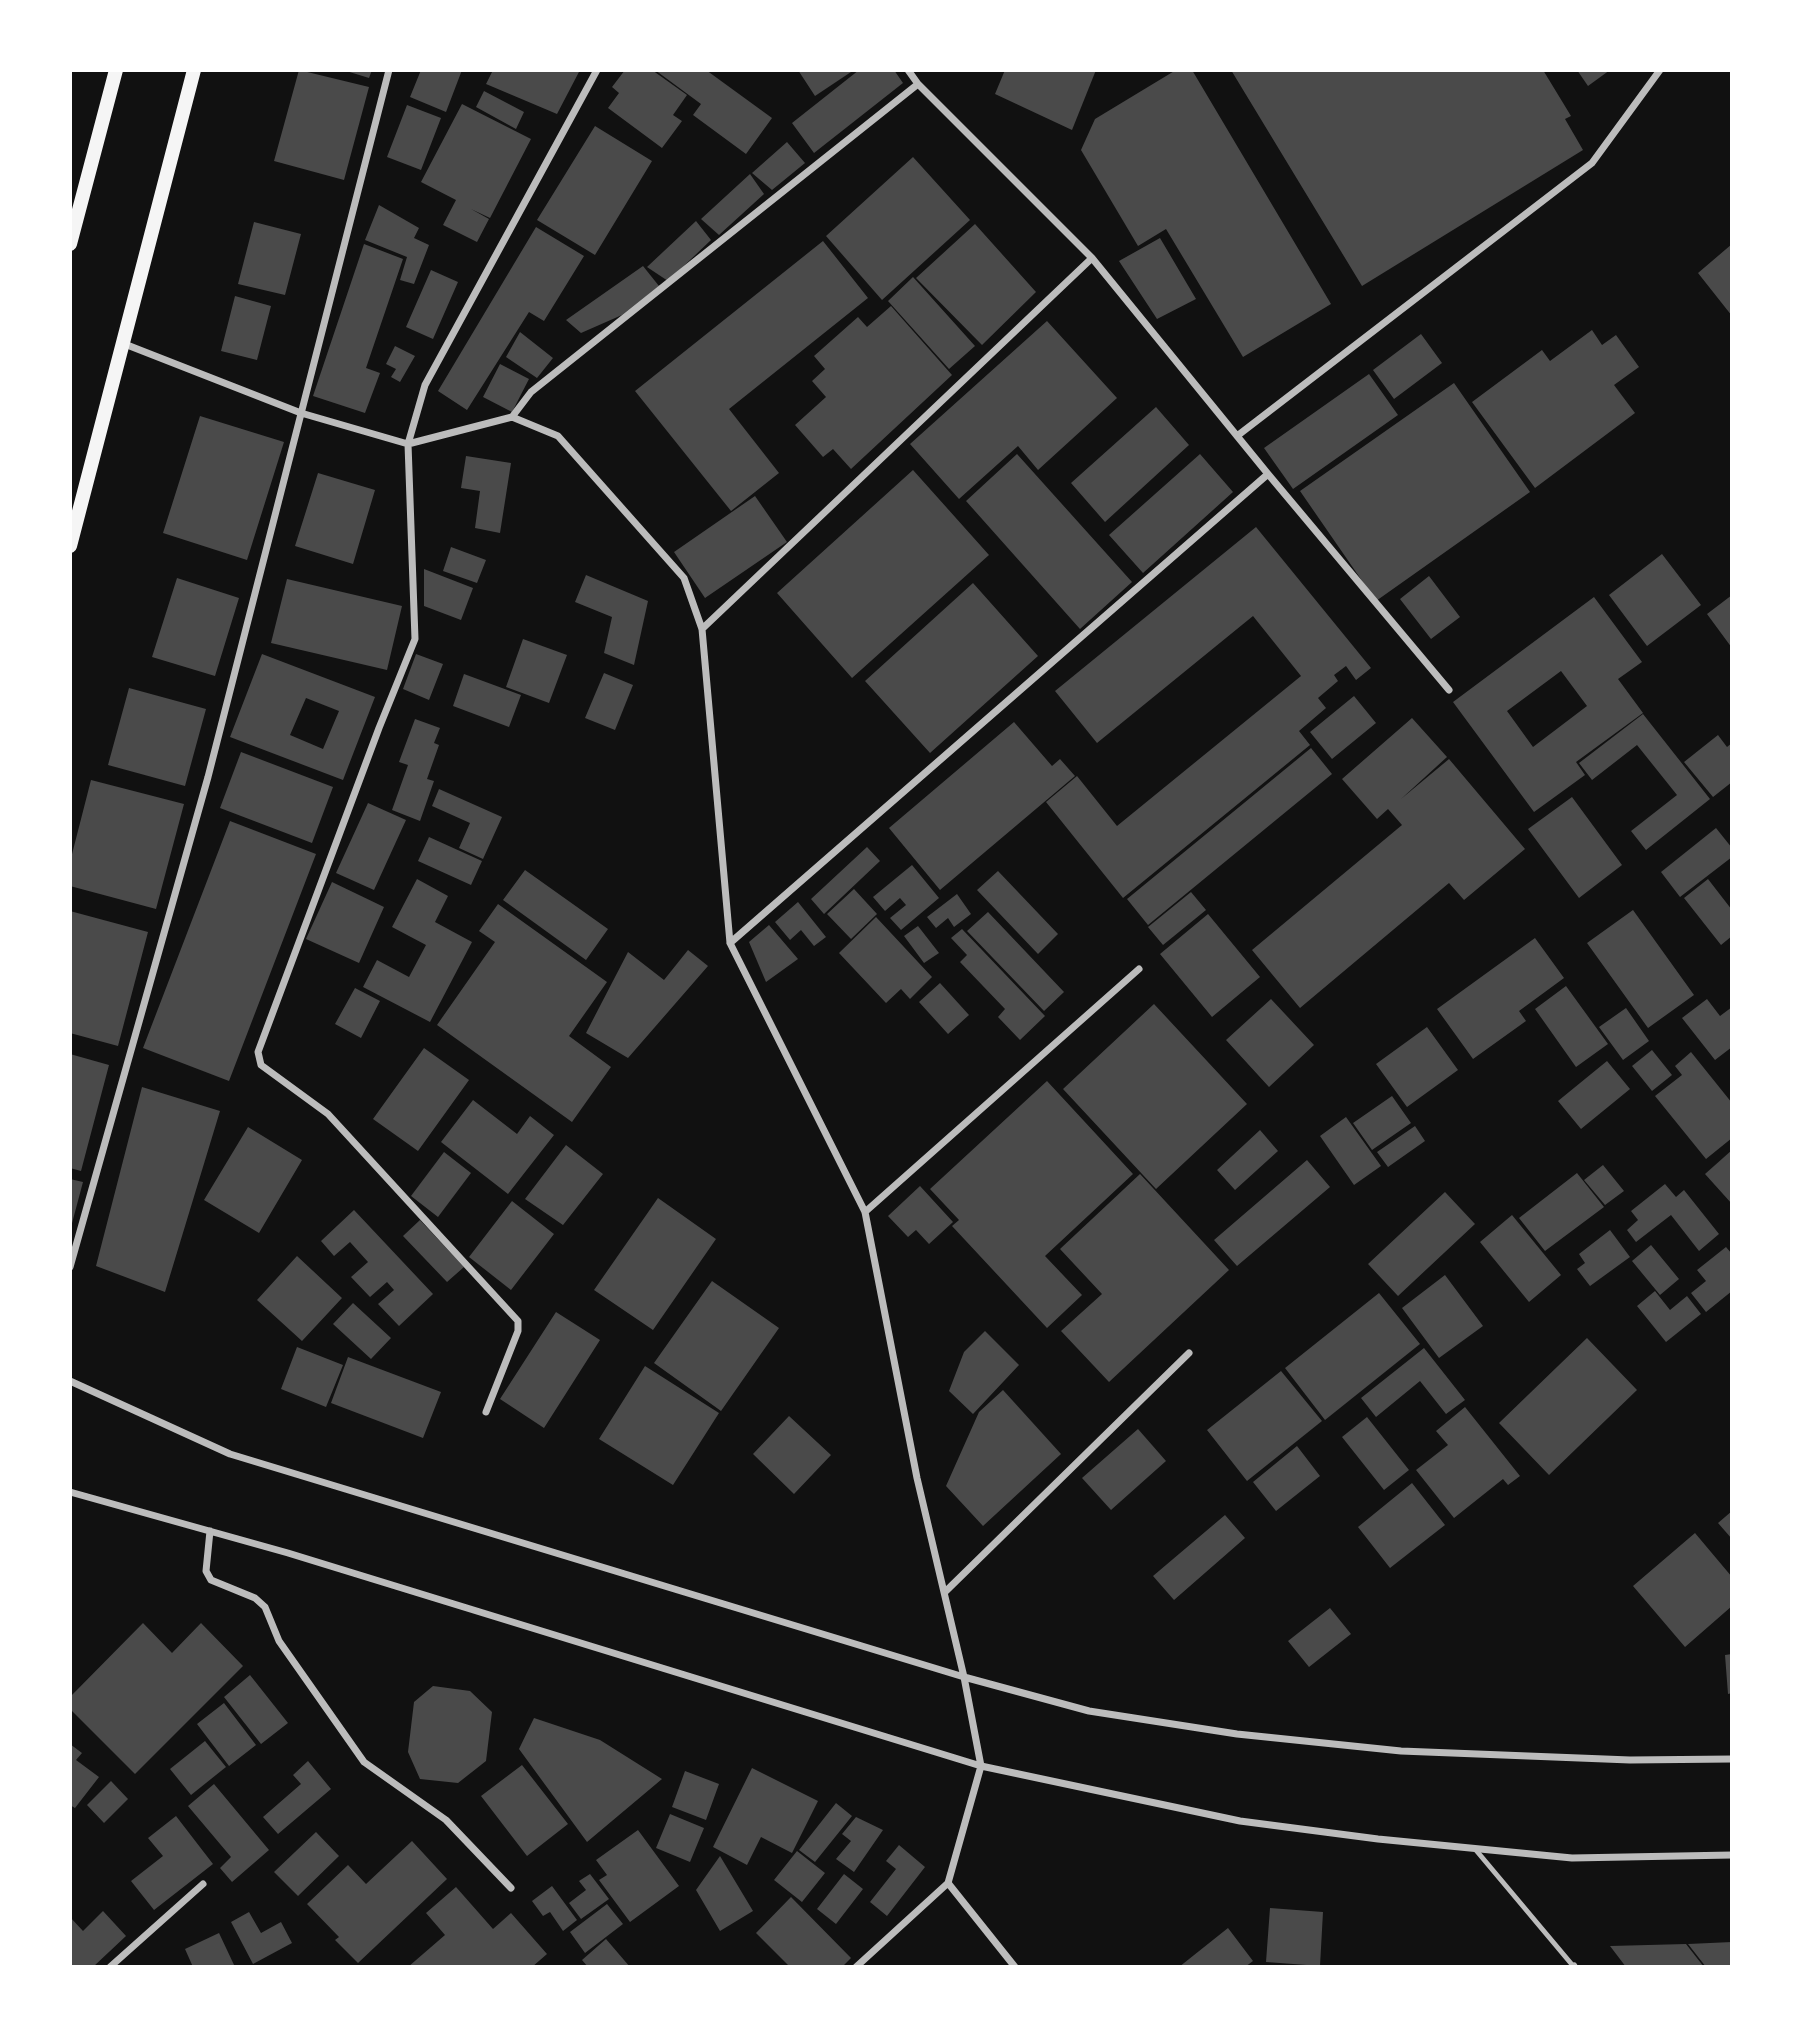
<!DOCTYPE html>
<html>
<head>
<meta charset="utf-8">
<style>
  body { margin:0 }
  #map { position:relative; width:1802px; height:2037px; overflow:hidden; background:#111; font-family:Roboto,sans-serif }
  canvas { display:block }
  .frame { position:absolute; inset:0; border:72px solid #fff; pointer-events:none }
</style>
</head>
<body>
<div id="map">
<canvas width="1802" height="2037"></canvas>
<div class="frame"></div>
</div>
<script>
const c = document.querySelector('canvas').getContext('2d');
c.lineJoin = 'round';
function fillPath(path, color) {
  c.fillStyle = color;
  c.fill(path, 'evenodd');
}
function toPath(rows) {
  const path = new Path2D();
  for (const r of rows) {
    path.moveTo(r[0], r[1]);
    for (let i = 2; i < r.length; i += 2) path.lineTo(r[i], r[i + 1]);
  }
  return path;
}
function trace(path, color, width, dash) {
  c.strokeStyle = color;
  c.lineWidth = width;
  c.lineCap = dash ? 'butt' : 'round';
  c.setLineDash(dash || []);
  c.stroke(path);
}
fillPath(toPath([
  [299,70,369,87,344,180,274,161],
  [343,70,372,70,369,78],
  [421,70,462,70,446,112,410,97],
  [493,70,580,70,557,114,486,84],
  [625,70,652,70,687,95,673,115,682,121,662,148,608,108,619,93,612,87],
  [655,70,706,70,772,118,746,154,693,115,701,104],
  [798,70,854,70,815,96],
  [859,70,894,70,903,83,814,153,792,123],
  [1005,70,1096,70,1072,130,995,94],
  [1176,70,1192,70,1331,304,1243,357,1166,229,1138,246,1081,150,1095,119],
  [1231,70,1543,70,1571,116,1565,119,1583,150,1362,286],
  [1577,70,1610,70,1588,86],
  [484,91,524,112,516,129,476,107],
  [462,104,531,139,490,218,471,209,489,219,477,242,443,225,456,200,421,182],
  [407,105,441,118,421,170,387,157],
  [595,126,652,161,595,255,537,220],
  [787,142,805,163,772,190,752,173],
  [913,157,970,220,882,300,826,236],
  [750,174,764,194,719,235,701,219],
  [379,205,419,228,414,238,429,245,414,284,400,280,407,257,365,240],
  [696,221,711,240,668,281,647,267],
  [254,222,301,234,285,295,238,284],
  [975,224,1036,292,982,345,916,278],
  [536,227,584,256,544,321,529,312,467,410,438,391],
  [1160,238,1196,299,1157,319,1119,261],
  [823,241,868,298,729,409,779,473,731,511,635,391],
  [364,244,403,259,366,368,380,373,365,413,313,396],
  [1732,244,1732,316,1698,273],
  [643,266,659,286,622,315,581,333,566,320],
  [431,270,458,282,433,339,406,327],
  [913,277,975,346,949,369,888,301],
  [235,296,271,306,257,360,221,351],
  [891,306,952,375,851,469,833,449,823,457,795,425,826,397,812,381,825,369,814,356,858,317,867,327],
  [1047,321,1117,398,1038,470,1018,446,959,499,910,444],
  [1592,330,1602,345,1616,335,1639,367,1614,385,1635,413,1535,488,1472,402,1542,350,1550,361],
  [520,332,553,358,537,378,506,357],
  [1421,334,1442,363,1394,399,1373,370],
  [395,346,415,356,400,382,391,377,396,369,386,364],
  [500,364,529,379,512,412,483,397],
  [1369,374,1398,415,1293,489,1264,448],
  [1454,383,1530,492,1376,601,1300,491],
  [1156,407,1189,445,1105,522,1071,483],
  [200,416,284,442,247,560,163,533],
  [1017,454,1132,582,1080,629,966,501],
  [1200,454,1233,492,1143,573,1109,535],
  [466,456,511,463,500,533,475,528,480,491,461,488],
  [913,470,989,555,852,678,777,593],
  [318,473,375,490,353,564,295,546],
  [755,496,787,542,705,598,674,552],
  [1256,527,1371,668,1356,680,1346,666,1334,675,1338,681,1318,698,1326,708,1299,731,1310,745,1123,898,1046,802,1077,776,1117,826,1301,676,1253,616,1097,743,1055,691],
  [451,547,486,560,477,583,443,571],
  [1662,554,1701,605,1647,646,1609,595],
  [424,569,473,588,461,620,424,606],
  [586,575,648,601,634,665,604,653,612,617,575,602],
  [1429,576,1460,617,1431,639,1400,599],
  [177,578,239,598,215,676,152,657],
  [287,579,402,606,387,670,271,643],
  [973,583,1038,656,930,753,865,681],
  [1732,595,1732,648,1707,614],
  [1594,597,1642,662,1618,679,1643,713,1576,762,1585,775,1534,812,1453,702],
  [1561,671,1587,706,1533,747,1507,711],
  [523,639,567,655,549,703,506,687],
  [262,654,375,697,343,780,230,737],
  [306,698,339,711,323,749,290,735],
  [416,654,443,664,429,700,403,689],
  [604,673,633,685,615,730,585,718],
  [464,674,521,695,509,727,453,706],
  [129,688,206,709,185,786,108,765],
  [1354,696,1376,723,1332,759,1310,732],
  [1643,714,1710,799,1646,850,1631,831,1677,795,1637,745,1592,780,1579,763],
  [1412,718,1447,757,1401,799,1449,759,1525,849,1464,900,1449,883,1300,1008,1252,950,1402,825,1388,809,1377,819,1342,779],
  [415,719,440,728,434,743,439,745,427,779,434,781,420,821,392,810,408,765,399,762],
  [1014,722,1052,766,1060,759,1075,776,940,890,889,828],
  [1718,735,1727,747,1732,743,1732,782,1713,797,1684,762],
  [1311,748,1332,774,1148,925,1127,899],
  [241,752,333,787,312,843,220,808],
  [91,780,184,804,156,909,70,886,70,862],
  [439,789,502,817,483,859,459,848,470,823,432,806],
  [1572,797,1622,865,1579,898,1528,829],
  [368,803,406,820,374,890,336,873],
  [230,821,316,854,229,1081,143,1048],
  [1716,828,1732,848,1732,857,1680,897,1661,872],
  [429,837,482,861,471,885,418,861],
  [867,847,880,861,824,914,811,899],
  [912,865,939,898,901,930,890,918,906,905,900,898,885,911,873,897],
  [525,870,608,929,586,960,503,900],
  [998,871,1058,934,1038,954,977,890],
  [417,879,448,896,435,922,472,942,430,1022,363,987,377,960,409,977,426,945,392,927],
  [1708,879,1732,910,1732,936,1721,945,1684,898],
  [332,882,384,907,359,963,306,939],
  [854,889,877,914,851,939,827,914],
  [1191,892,1206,910,1163,945,1148,927],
  [957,894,971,914,954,927,948,918,936,928,927,917],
  [798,902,826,937,814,946,801,930,790,940,775,922],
  [498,904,607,982,569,1036,611,1067,572,1122,437,1025,495,942,479,931],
  [1633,910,1694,995,1648,1028,1587,943],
  [70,911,148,932,118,1046,70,1033],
  [988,912,1064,992,1044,1011,967,931],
  [1208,914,1260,977,1212,1017,1160,954],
  [876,917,932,977,910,999,901,989,886,1003,839,953],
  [769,925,798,959,766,982,749,942],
  [918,926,939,953,924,963,904,936],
  [962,929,1045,1016,1020,1040,998,1017,1005,1009,960,962,967,955,951,938],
  [1535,938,1564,978,1519,1011,1526,1021,1473,1059,1437,1009],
  [688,950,708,966,628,1058,586,1033,628,952,664,980],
  [940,983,969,1015,948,1034,919,1002],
  [1566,986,1608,1044,1576,1067,1535,1009],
  [355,988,380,1001,361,1038,335,1024],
  [1271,999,1314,1045,1269,1087,1226,1040],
  [1707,999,1720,1016,1732,1007,1732,1047,1715,1060,1682,1018],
  [1154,1004,1247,1104,1156,1189,1063,1089],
  [1626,1008,1649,1041,1623,1060,1599,1027],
  [1427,1027,1458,1070,1407,1107,1376,1064],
  [424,1048,469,1080,418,1151,373,1119],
  [1652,1050,1672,1075,1652,1091,1632,1066],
  [1691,1052,1732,1103,1732,1138,1706,1159,1655,1096,1682,1075,1675,1066],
  [70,1054,109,1065,81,1171,70,1168],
  [1607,1061,1630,1089,1581,1129,1558,1101],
  [1047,1081,1133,1174,1045,1256,1082,1295,1047,1328,952,1226,959,1220,930,1189],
  [142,1087,220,1111,165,1292,96,1266],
  [1392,1096,1411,1123,1372,1150,1353,1123],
  [473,1100,517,1134,530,1116,554,1135,508,1194,441,1142],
  [1346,1117,1381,1166,1354,1185,1320,1136],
  [1415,1126,1425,1141,1388,1167,1377,1152],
  [248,1127,302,1160,259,1233,204,1200],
  [1260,1130,1278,1151,1235,1190,1217,1170],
  [566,1145,603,1174,563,1225,525,1199],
  [1732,1150,1732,1204,1705,1174],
  [444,1152,471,1173,438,1217,411,1196],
  [1307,1160,1330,1187,1237,1266,1214,1240],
  [1603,1165,1624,1191,1605,1205,1584,1180],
  [1577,1173,1604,1207,1545,1251,1519,1218],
  [1140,1174,1229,1270,1109,1382,1061,1331,1102,1294,1060,1249],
  [70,1179,83,1182,71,1227,70,1227],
  [1665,1184,1676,1197,1684,1190,1719,1234,1699,1251,1671,1215,1636,1242,1627,1230,1638,1220,1631,1211],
  [920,1186,953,1222,929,1244,916,1230,908,1237,888,1216],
  [1445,1192,1475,1224,1398,1296,1368,1264],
  [658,1198,716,1239,653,1330,594,1290],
  [512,1201,554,1234,511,1290,469,1257],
  [354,1210,433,1294,399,1326,378,1304,394,1290,387,1282,370,1297,351,1277,368,1262,350,1242,334,1256,321,1241],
  [1512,1215,1561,1275,1529,1302,1480,1242],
  [420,1220,464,1267,447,1282,403,1236],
  [1610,1230,1630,1257,1590,1286,1577,1269,1585,1263,1579,1254],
  [1651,1245,1679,1279,1660,1295,1632,1261],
  [1726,1247,1732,1254,1732,1291,1706,1312,1691,1293,1706,1281,1697,1270],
  [297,1256,342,1298,302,1341,257,1300],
  [1445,1275,1483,1326,1439,1358,1402,1308],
  [712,1281,779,1328,721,1411,654,1363],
  [1655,1291,1670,1310,1687,1296,1701,1314,1666,1342,1637,1306],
  [1379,1293,1420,1344,1325,1420,1285,1368],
  [353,1303,391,1338,371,1359,333,1324],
  [556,1312,600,1340,544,1428,500,1399],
  [985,1331,1019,1365,973,1414,949,1391,964,1352],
  [1587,1338,1637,1390,1549,1475,1499,1423],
  [297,1347,343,1365,326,1407,281,1389],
  [1424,1348,1465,1400,1446,1414,1420,1381,1376,1417,1361,1398],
  [348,1357,441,1392,423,1438,331,1403],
  [645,1366,719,1413,673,1485,599,1439],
  [1281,1371,1322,1421,1247,1481,1207,1430],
  [1003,1390,1061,1454,983,1526,946,1486,979,1412],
  [1465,1407,1520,1476,1508,1485,1503,1479,1454,1518,1416,1470,1448,1445,1436,1431],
  [789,1416,831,1455,794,1494,753,1454],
  [1367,1417,1409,1470,1384,1490,1342,1437],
  [1138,1429,1166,1461,1111,1510,1082,1478],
  [1297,1446,1320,1476,1276,1511,1253,1482],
  [1412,1483,1445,1525,1390,1568,1358,1527],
  [1732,1511,1732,1539,1718,1523],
  [1225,1515,1245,1538,1174,1600,1153,1576],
  [1695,1533,1732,1577,1732,1606,1685,1647,1633,1586],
  [1330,1608,1351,1634,1309,1667,1288,1641],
  [143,1623,172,1653,201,1623,243,1666,135,1774,70,1709,70,1697],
  [1732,1654,1732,1693,1728,1694,1725,1655],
  [250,1675,288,1723,261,1744,224,1697],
  [433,1686,470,1691,492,1712,486,1761,458,1783,420,1779,408,1752,414,1702],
  [224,1703,256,1745,229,1766,197,1724],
  [534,1718,600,1740,662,1779,587,1842,519,1749],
  [205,1741,226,1767,191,1795,170,1769],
  [70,1744,82,1753,76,1760,99,1777,75,1808,70,1805],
  [308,1761,331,1789,278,1834,263,1817,301,1784,293,1775],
  [522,1765,568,1824,527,1856,481,1796],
  [752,1768,818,1801,792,1853,761,1837,747,1865,713,1847],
  [685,1771,719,1784,706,1820,672,1807],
  [111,1781,128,1799,104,1823,87,1805],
  [214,1784,269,1850,232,1882,220,1868,231,1857,188,1806],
  [836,1803,852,1816,815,1862,799,1850],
  [670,1814,704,1828,690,1862,656,1848],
  [176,1816,213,1864,154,1910,131,1881,163,1856,148,1838],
  [856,1817,883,1830,854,1872,836,1859,851,1841,842,1834],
  [638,1830,679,1886,630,1922,599,1880,607,1875,596,1860],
  [316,1832,339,1856,298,1896,274,1872],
  [412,1841,447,1879,358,1963,335,1940,339,1937,307,1904,348,1865,366,1884],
  [899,1845,925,1867,887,1916,870,1902,896,1869,886,1861],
  [797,1851,825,1873,802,1902,774,1880],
  [720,1856,753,1911,720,1931,696,1890],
  [590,1874,609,1899,581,1919,569,1903,586,1890,579,1881],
  [844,1874,863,1889,836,1924,817,1909],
  [552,1886,577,1920,563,1931,550,1912,543,1916,532,1901],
  [456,1887,493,1929,511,1913,547,1954,532,1967,408,1967,445,1935,426,1913],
  [791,1897,851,1958,842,1967,790,1967,756,1933],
  [607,1904,623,1924,585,1953,570,1932],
  [1270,1908,1323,1912,1320,1966,1266,1962],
  [103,1911,126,1936,93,1967,70,1967,70,1917,83,1931],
  [249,1912,261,1933,281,1922,292,1943,253,1964,231,1922],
  [1228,1928,1253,1961,1245,1967,1179,1967],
  [219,1933,235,1967,193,1967,185,1949],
  [606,1939,630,1967,588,1967,582,1960],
  [1732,1942,1732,1967,1706,1967,1688,1944],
  [1686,1944,1704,1967,1626,1967,1610,1946]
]), '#4a4a4a');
trace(toPath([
  [1475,1849,1574,1967]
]), '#bcbcbc', 5);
trace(toPath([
  [908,70,918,84,1092,258,1268,474,1449,690],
  [122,343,301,413,408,444,512,417,558,436,684,578,702,629,730,943,865,1212,917,1478,964,1677,981,1766,948,1883,1015,1967],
  [512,417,531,392,918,84],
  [1237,436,1592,163,1660,70],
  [702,629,1092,258],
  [730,943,1268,474],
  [865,1212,1139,969],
  [70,1267,208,777,389,70],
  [70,1381,230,1454,964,1677,1089,1711,1237,1734,1401,1751,1630,1760,1732,1759],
  [486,1412,518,1331,518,1321,328,1114,261,1065,258,1052,379,728,415,639,408,444,425,385,597,70],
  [70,1492,288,1553,981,1766,1240,1821,1378,1839,1572,1858,1732,1855],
  [210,1531,206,1571,211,1580,255,1598,265,1607,279,1641,364,1762,446,1820,511,1888],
  [946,1591,1189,1353],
  [110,1967,203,1884],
  [856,1967,948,1883],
  [1572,1967,1574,1966]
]), '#bcbcbc', 7);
trace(toPath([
  [70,244,116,70],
  [70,546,194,70]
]), '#f5f5f5', 14);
</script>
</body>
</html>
